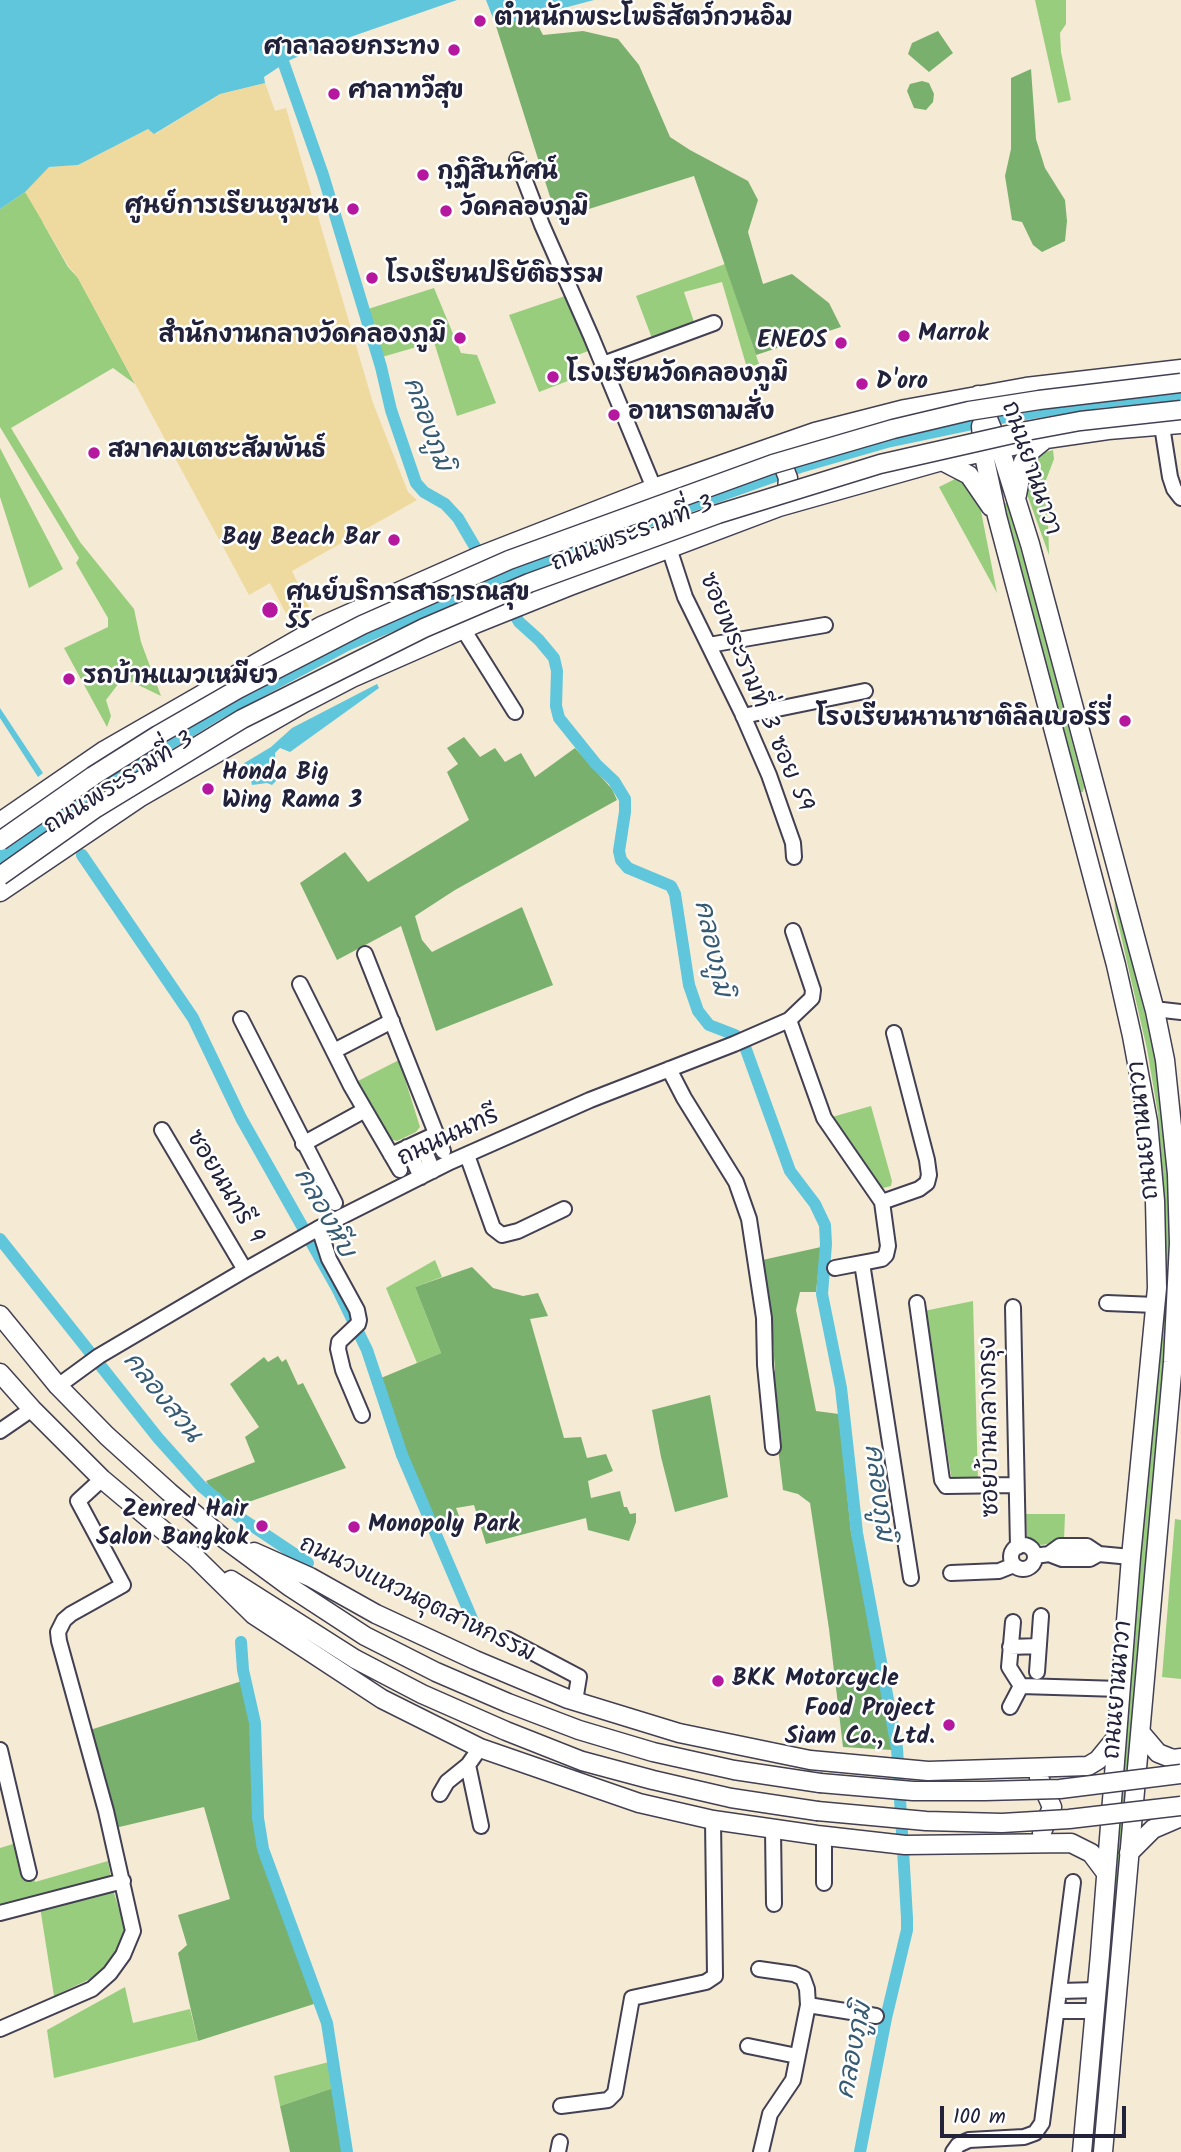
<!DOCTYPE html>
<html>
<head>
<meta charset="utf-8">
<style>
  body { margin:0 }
  #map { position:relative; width:1181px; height:2152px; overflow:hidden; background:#f5ead4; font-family:Kalam,sans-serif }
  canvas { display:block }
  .scale { position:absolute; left:940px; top:2106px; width:186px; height:32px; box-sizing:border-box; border:4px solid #22223b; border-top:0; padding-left:9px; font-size:21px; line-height:24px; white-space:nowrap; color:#22223b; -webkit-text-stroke:5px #fff; paint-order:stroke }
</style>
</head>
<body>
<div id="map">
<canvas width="1181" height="2152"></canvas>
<div class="scale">100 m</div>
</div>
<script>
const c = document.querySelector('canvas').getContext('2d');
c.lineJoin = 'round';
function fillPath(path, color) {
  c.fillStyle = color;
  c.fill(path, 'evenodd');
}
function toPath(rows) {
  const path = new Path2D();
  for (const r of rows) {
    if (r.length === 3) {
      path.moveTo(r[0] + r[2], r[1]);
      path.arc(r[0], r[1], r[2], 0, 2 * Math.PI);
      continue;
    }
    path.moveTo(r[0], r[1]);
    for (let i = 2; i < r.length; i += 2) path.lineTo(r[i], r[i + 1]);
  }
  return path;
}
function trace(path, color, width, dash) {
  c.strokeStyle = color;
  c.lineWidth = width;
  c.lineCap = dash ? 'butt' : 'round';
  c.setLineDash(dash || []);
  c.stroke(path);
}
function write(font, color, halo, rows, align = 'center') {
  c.font = font + ' Kalam,"Playpen Sans Thai",sans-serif';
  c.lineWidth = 5;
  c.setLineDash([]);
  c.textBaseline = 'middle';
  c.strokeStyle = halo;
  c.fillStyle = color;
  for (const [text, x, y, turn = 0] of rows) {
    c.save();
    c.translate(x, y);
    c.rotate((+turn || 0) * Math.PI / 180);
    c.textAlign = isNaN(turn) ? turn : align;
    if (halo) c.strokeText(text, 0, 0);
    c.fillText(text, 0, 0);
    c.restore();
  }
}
fillPath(toPath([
  [1035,0,1066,0,1066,24,1060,33,1061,52,1071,100,1058,103],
  [49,167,43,223,68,267,78,278,135,384,113,368,11,428,80,542,134,609,141,642,161,696,132,682,119,683,106,700,111,716,107,727,64,648,108,627,108,618,76,563,79,558,0,427,0,209,25,192],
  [725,264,759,364,747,368,722,282,684,292,695,325,653,341,636,296],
  [434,288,461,353,477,355,496,403,457,416,434,342,382,357,368,309],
  [568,295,591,350,567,359,573,379,539,392,509,315],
  [0,448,63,569,29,588,0,497],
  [1053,450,1054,459,1043,488,1048,519,1049,555,1028,497,1027,474,1030,460,1039,454],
  [959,477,965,478,980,506,997,593,939,487],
  [1004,503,1007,503,1024,561,1084,787,1083,792,1077,792,1058,708],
  [1114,892,1152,1042,1165,1114,1170,1180,1170,1291,1097,2152,1090,2152,1164,1265,1164,1193,1158,1114,1147,1049,1115,910],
  [399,1060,420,1127,416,1132,397,1141,390,1139,356,1082],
  [871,1106,892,1181,891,1186,879,1189,832,1122,832,1117],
  [435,1260,442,1277,415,1287,441,1353,417,1363,386,1288],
  [973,1301,978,1480,952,1481,924,1311],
  [1026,1514,1065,1514,1064,1540,1042,1545,1030,1542,1027,1536],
  [1175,1519,1181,1520,1181,1679,1162,1677],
  [29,1839,35,1882,108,1861,113,1890,126,1931,120,1948,106,1965,90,1979,54,1996,40,1907,0,1919,0,1848],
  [125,1987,133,2023,190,2009,198,2041,54,2078,47,2030],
  [329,2062,333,2088,280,2106,274,2076]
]), '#98cd7e');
fillPath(toPath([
  [533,16,543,35,583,31,618,39,639,65,670,137,690,150,748,181,758,200,748,232,763,284,792,274,829,303,841,327,756,355,694,176,557,219,496,26],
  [938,31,953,53,929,72,908,54,912,43],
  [1031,69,1036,139,1045,168,1065,200,1067,221,1065,241,1042,252,1033,245,1022,222,1012,220,1005,176,1011,149,1011,78],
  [922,81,929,83,934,94,933,102,926,110,914,108,907,91,910,84],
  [464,737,480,757,495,748,505,762,521,753,535,777,575,748,612,789,617,800,455,890,415,916,422,940,432,952,522,907,553,985,436,1031,401,926,337,960,300,883,345,852,368,882,469,820,447,772,458,764,447,748],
  [821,1247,816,1292,800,1292,796,1310,816,1411,839,1414,851,1532,872,1631,892,1750,843,1747,829,1629,810,1503,798,1494,783,1490,769,1372,775,1371,773,1341,768,1336,758,1261],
  [472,1267,493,1288,523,1296,538,1293,548,1316,530,1319,564,1438,581,1437,587,1458,606,1454,613,1471,588,1481,591,1498,620,1491,624,1507,627,1507,630,1514,636,1513,636,1522,629,1541,588,1530,586,1518,486,1544,474,1505,456,1508,459,1516,437,1525,407,1457,381,1378,441,1353,415,1287],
  [278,1356,282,1362,286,1359,298,1385,303,1383,346,1468,237,1506,214,1492,206,1481,255,1462,245,1437,259,1427,230,1384,264,1357,268,1362],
  [710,1395,728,1497,675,1512,661,1457,652,1410],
  [242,1681,252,1717,254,1800,259,1843,274,1893,317,2003,198,2041,178,1953,187,1945,178,1915,230,1899,204,1807,115,1828,90,1730],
  [333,2088,343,2152,290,2152,280,2106]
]), '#7ab06d');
fillPath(toPath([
  [265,83,275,111,286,108,373,403,408,492,417,500,292,571,312,613,291,623,270,583,249,595,78,278,69,267,25,192,49,167,78,165,148,129,155,134,220,94]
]), '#eeda9e');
fillPath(toPath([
  [0,0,457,0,310,51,288,61,264,77,265,83,220,94,154,134,148,129,78,165,49,167,25,192,0,209],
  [486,0,594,0,496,26],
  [377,684,379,688,290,752,280,748,275,753,276,781,272,785,267,783,252,785,250,776,241,765,271,747,292,728],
  [0,708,43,773,38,777,0,718]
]), '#5fc6dc');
trace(toPath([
  [279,50,323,175,381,367,391,410,416,483,424,492,445,504,458,518,519,622,539,640,554,658,557,671,556,706,559,718,596,764,614,781,625,799,625,812,619,851,621,860,628,868,671,886,675,894,689,985,698,1011,709,1025,735,1035,744,1044,790,1171,815,1204,825,1225,826,1244,822,1294,841,1388,857,1533,897,1748,907,1918,907,1930,886,2018,860,2152],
  [82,855,193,1018,241,1118,337,1288,367,1350,402,1455,473,1621],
  [0,857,88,794,218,714,347,645,494,581,618,532,800,467,887,442,1006,417,1100,402,1181,395],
  [0,1239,158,1438,201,1486,239,1517,308,1563],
  [241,1642,243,1670,255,1723,258,1818,263,1849,327,2023,347,2152]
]), '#5fc6dc', 12);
const minor = toPath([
  [517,160,542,225,591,336,654,488],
  [603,364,714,323],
  [1162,426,1170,477,1174,489,1181,498],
  [669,548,685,597,742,713,769,775,793,843,794,857],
  [463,629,515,712],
  [709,645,825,625],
  [743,716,865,691],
  [365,954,443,1151],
  [300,984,351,1086,400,1170],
  [1154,1009,1181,1012],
  [241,1019,335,1203],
  [789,1020,824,1118,882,1202,888,1246,886,1255,882,1259,872,1261,835,1268],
  [334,1051,392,1021],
  [669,1069,684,1098,736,1182,749,1219,764,1318,765,1365,773,1447],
  [162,1130,245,1270],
  [421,1141,433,1171],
  [303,1144,365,1110],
  [407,1147,421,1177],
  [391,1155,436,1134],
  [467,1155,493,1228,502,1235,518,1231,564,1209],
  [882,1202,919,1189,927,1183,929,1175,927,1160,894,1033],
  [319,1228,329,1259,357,1310,359,1320,358,1324,339,1342,338,1349,343,1370,362,1415],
  [862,1263,911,1578],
  [917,1303,942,1480,946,1486,1016,1485],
  [1107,1303,1155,1305],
  [1013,1307,1018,1547],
  [58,1386,99,1356,245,1270,319,1228,450,1162,590,1100,734,1044,789,1020,812,998,813,990,793,931],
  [0,1431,32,1409],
  [1023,1557,12],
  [1049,1554,1062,1559,1090,1559,1099,1554],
  [1035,1556,1049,1554,1060,1546,1087,1546,1099,1554,1131,1557],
  [951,1573,999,1571,1014,1565],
  [1013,1622,1009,1667,1021,1686],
  [507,1639,579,1677,575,1701],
  [1010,1647,1039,1646],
  [1037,1672,1041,1616],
  [1010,1707,1021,1686,1120,1689],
  [480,1748,468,1765,481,1826],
  [0,1750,29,1873],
  [440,1794,447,1782,468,1765],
  [773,1829,774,1904],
  [824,1836,824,1883],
  [0,1913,123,1881],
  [759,1969,794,1974,803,1978,807,1989,808,2005,793,2080,770,2114,761,2152],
  [1060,1991,1097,1990],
  [808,2005,876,2016],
  [1058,2011,1095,2011],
  [0,2029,92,1989,110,1973,123,1955,133,1931,106,1811,59,1641,58,1632,64,1620,71,1614,123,1585,78,1501,102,1479],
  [748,2046,797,2056],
  [561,2106,608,2100,615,2093,632,1998,706,1982,715,1976,713,1820],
  [558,2152,560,2142],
  [953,2152,958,2145,969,2140,1024,2137,1035,2133,1042,2123,1073,1882]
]);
const major = toPath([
  [978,395,1000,448,1030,544,1155,1011,1165,1060,1177,1174,1179,1243,1173,1362,1103,2152],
  [981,426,983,451,997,516,1116,965,1132,1036,1148,1122,1155,1201,1157,1288,1131,1557,1100,1954,1082,2152],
  [770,453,783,465,788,478,787,491,781,504],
  [942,461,969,475,991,507],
  [1017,495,1023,462,1032,450,1043,441],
  [0,822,105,750,321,626,477,557,654,488,815,432,905,409,1026,387,1181,369],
  [0,892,139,798,304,703,352,678,475,624,570,586,779,507,942,461,1046,439,1108,430,1181,424],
  [0,1315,58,1386,107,1436,169,1492,222,1537,290,1587,365,1636,436,1672,508,1703,579,1730,653,1752,734,1770,820,1783],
  [0,1373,32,1409,102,1479,195,1557,254,1615,382,1699,480,1748,639,1803,713,1820,817,1835,905,1845,1071,1843,1091,1853,1106,1873],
  [254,1552,310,1577,376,1614,475,1660,568,1699,679,1733,810,1760,928,1771,1088,1766,1098,1760,1116,1738],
  [231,1580,355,1659,422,1694,506,1731,582,1761,653,1780,731,1798,817,1811],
  [1141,1733,1158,1753,1173,1759,1181,1758],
  [1039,1778,1052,1807,1042,1832],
  [1129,1853,1153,1829,1181,1817]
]);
trace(minor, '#424052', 18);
trace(major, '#424052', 21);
trace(minor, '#fff', 14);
trace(major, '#fff', 18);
const majorBridge = toPath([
  [0,841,93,776,158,735,238,689,362,625,509,560,773,464,893,429,969,411,1039,400,1181,383],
  [0,876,96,808,242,719,424,628,529,583,718,514,880,464,1021,432,1080,421,1181,410],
  [820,1783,913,1791,985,1791,1060,1789,1181,1774],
  [817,1811,926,1821,1002,1823,1069,1819,1181,1806]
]);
trace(majorBridge, '#424052', 21, []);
trace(majorBridge, '#fff', 18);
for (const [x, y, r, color] of [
  [480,21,7,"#b5179e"],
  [454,50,7,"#b5179e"],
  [334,94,7,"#b5179e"],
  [423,175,7,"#b5179e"],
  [353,209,7,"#b5179e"],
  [446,211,7,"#b5179e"],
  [372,278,7,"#b5179e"],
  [904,336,7,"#b5179e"],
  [460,338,7,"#b5179e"],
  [841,343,7,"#b5179e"],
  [553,377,7,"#b5179e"],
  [862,384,7,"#b5179e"],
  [614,415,7,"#b5179e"],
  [94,453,7,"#b5179e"],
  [394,540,7,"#b5179e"],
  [270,610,9,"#b5179e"],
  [69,679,7,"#b5179e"],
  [1125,721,7,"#b5179e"],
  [208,789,7,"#b5179e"],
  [262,1526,7,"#b5179e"],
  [354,1527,7,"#b5179e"],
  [718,1681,7,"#b5179e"],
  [949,1725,7,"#b5179e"]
]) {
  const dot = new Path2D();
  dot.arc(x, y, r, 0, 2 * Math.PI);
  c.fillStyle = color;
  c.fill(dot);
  trace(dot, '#fff', 2.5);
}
write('bold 24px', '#22223b', '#fff', [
  ["ตำหนักพระโพธิสัตว์กวนอิม",494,21],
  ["ศาลาลอยกระทง",440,50,"right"],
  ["ศาลาทวีสุข",348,94],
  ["กุฏิสินทัศน์",437,175],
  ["ศูนย์การเรียนชุมชน",339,209,"right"],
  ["วัดคลองภูมิ",460,211],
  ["โรงเรียนปริยัติธรรม",386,278],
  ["Marrok",918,336],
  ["สำนักงานกลางวัดคลองภูมิ",446,338,"right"],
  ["ENEOS",827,343,"right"],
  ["โรงเรียนวัดคลองภูมิ",567,377],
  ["D'oro",876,384],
  ["อาหารตามสั่ง",628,415],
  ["สมาคมเตชะสัมพันธ์",108,453],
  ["Bay Beach Bar",380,540,"right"],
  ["ศูนย์บริการสาธารณสุข",286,596],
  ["55",286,624],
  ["รถบ้านแมวเหมียว",83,679],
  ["โรงเรียนนานาชาติลิลเบอร์รี่",1111,721,"right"],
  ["Honda Big",222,775],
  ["Wing Rama 3",222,803],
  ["Zenred Hair",248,1512,"right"],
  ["Salon Bangkok",248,1540,"right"],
  ["Monopoly Park",368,1527],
  ["BKK Motorcycle",732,1681],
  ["Food Project",935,1711,"right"],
  ["Siam Co., Ltd.",935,1739,"right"]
], 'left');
write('24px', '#22223b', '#fff', [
  ["ถนนยานนาวา",1029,469,71],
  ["ถนนพระรามที่ 3",633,536,-21],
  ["ซอยพระรามที่ 3 ซอย 59",754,693,67],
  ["ถนนพระรามที่ 3",120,785,-32],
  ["ถนนยานนาวา",1146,1130,-96],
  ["ถนนนนทรี",449,1139,-25],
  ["ซอยนนทรี 9",223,1188,59],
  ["ซอยบ้านกลางกรุง",992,1427,-91],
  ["ถนนวงแหวนอุตสาหกรรม",416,1601,26],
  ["ถนนยานนาวา",1120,1690,-85]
]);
write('italic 26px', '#375b73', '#fff', [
  ["คลองภูมิ",425,425,70],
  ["คลองภูมิ",710,949,78],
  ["คลองหีบ",322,1214,61],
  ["คลองสวน",160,1399,51],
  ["คลองภูมิ",876,1493,83],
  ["คลองภูมิ",857,2051,-79]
]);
</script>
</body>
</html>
